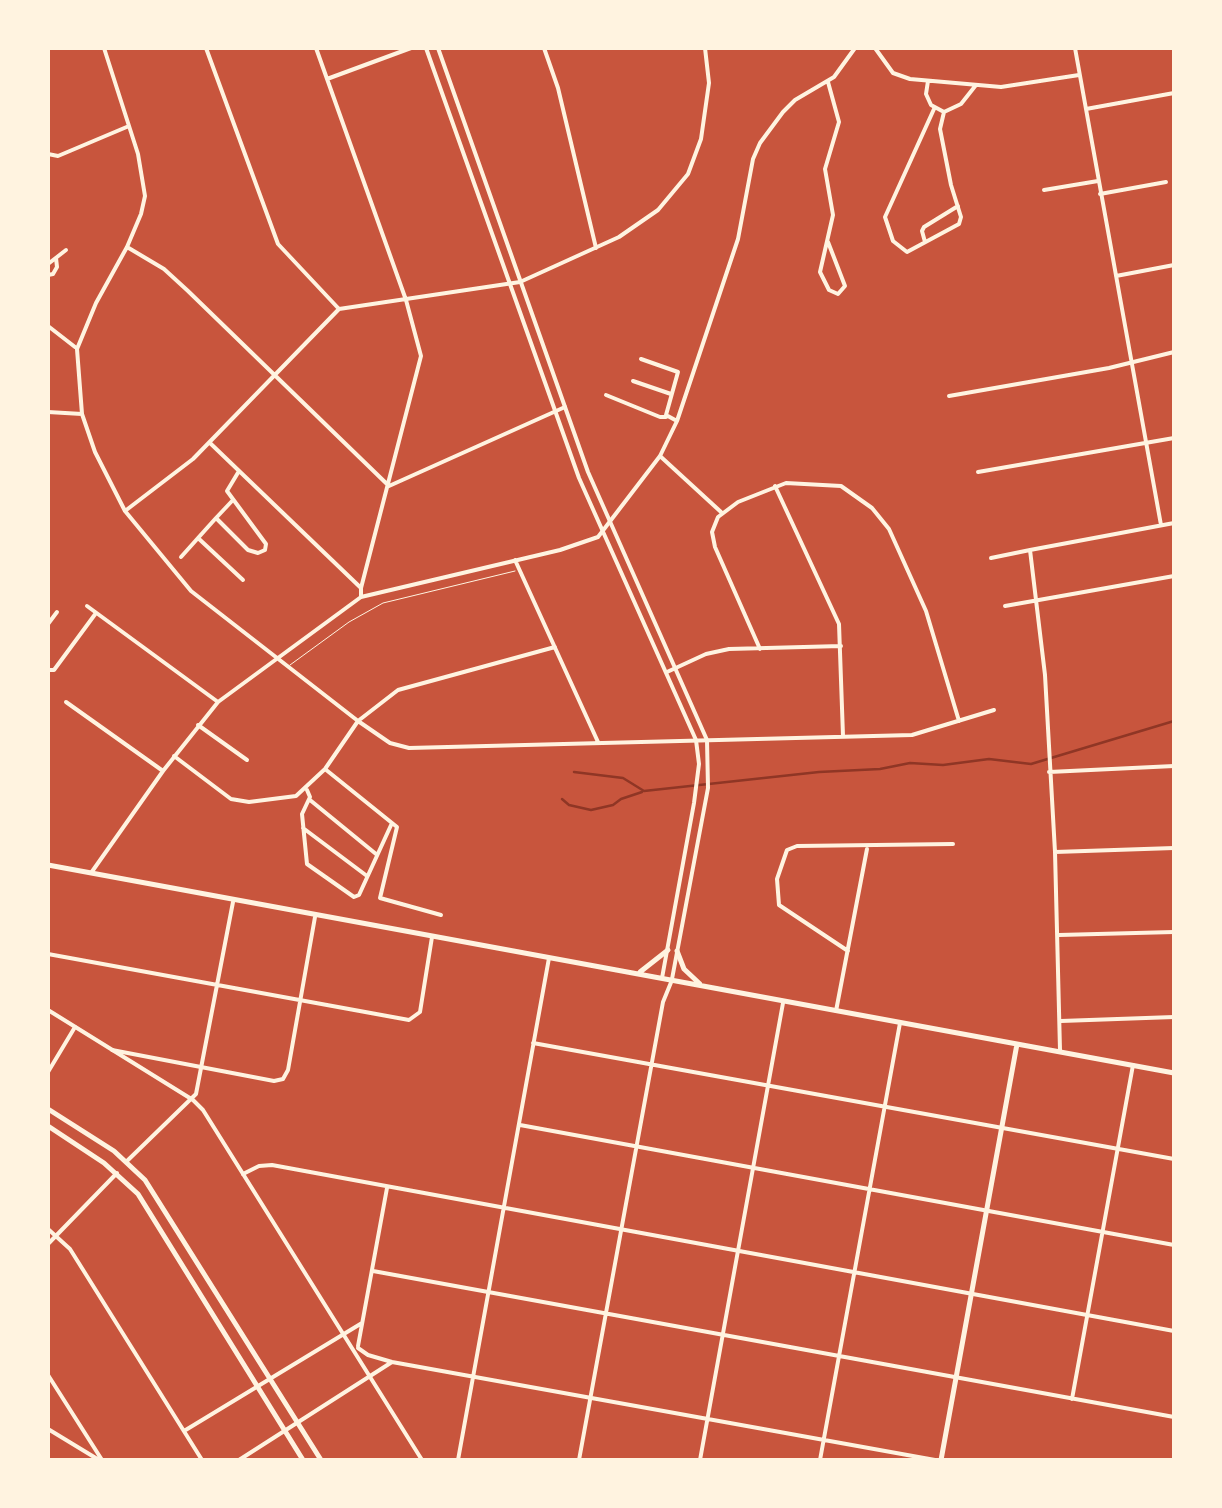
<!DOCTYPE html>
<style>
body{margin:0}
#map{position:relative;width:1222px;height:1508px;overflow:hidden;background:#c8553d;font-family:Quicksand,sans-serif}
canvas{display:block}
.frame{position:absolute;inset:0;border:50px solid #fff3e0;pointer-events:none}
</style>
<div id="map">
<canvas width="1222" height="1508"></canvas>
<div class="frame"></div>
</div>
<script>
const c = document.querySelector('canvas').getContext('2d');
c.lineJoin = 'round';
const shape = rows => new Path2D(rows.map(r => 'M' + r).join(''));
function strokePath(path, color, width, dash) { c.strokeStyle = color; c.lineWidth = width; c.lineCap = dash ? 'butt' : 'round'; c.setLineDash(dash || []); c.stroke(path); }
strokePath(shape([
 [574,772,623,778,644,791,819,772,880,769,910,763,943,765,989,759,1031,764,1174,721],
 [562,799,569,805,591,810,613,805,621,799,642,792]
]), '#8f3625', 2.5);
strokePath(shape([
 [290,665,349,622,383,603,515,571]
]), '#fff3e0', 1);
strokePath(shape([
 [104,48,138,154,145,196,141,214,127,247,96,303,77,349,82,414,95,452,125,511,191,591,358,721,390,743,409,748,912,735,994,710],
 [206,48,278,244,339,309],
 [316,48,406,300,421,356,361,588],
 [544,48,558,88,596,248],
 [875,48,893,73,910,79,1001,87,1079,75],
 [1075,48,1161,525],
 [327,79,411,48],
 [928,81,926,94,931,105,944,112,961,104,976,85],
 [828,82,839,122,825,169,833,215,820,272,829,290,838,294,845,286,828,242],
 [934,109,885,217,893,241,907,252,959,224,961,217,951,185,940,129,944,112],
 [1086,109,1174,93],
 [48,154,58,156,129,126],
 [1044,190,1098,181],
 [1100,194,1166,182],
 [925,242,922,231,924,227,958,206],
 [127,247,164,269,188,291,389,486,565,407],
 [48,264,66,250],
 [48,275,53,274,57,267,56,258],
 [1116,276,1174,265],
 [48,326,75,347],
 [641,359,678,372,666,415,677,421],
 [633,381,671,394],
 [606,395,660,417,666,417],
 [949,396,1109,368,1174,352],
 [48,412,82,414],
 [210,443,361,588,361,597],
 [660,456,721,512],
 [978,472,1174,438],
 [775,486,839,624,843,736],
 [232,501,216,518,181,557,198,538,216,518,248,550,258,553,265,550,266,544,227,491,239,471],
 [125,511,193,459,339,309,520,282,619,237,658,210,688,174,701,139,709,83,705,48],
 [198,538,243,580],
 [991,558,1030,550],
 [515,560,598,742],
 [87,606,218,702],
 [1005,606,1174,576],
 [48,624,57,612],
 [760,649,715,547,712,532,718,517,738,502,786,483,841,486,872,508,889,529,926,611,959,721],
 [48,670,54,670,96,613],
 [667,672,706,654,729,649,841,646],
 [66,702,163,771],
 [198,725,247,760],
 [174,756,231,799,249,802,296,796,325,769,358,721,398,690,555,647],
 [325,769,397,827,380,898,441,915],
 [1049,772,1174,766],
 [307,790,310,797,302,814,307,864,354,897,359,895,392,823],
 [310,800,376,854],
 [303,828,367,876],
 [1055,852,1174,848],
 [91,873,163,771,218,702,361,597,560,550,598,537,660,456,677,421,738,239,753,159,760,143,783,112,795,100,834,77,855,48],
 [1059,935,1174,932],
 [848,951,779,905,777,879,787,850,797,846,953,844],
 [48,954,409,1020,420,1012,432,937],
 [836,1011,867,849],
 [1061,1021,1174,1017],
 [533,1043,1174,1159],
 [112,1050,274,1081,283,1079,288,1070,315,917],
 [1060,1050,1055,852,1045,675,1030,550,1174,523],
 [48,1072,75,1027],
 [520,1125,1174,1245],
 [127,1161,196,1094,233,902],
 [243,1174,259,1166,272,1165,1174,1331],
 [48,1229,70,1249,202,1460],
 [48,1244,117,1173],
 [373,1271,1174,1417],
 [358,1346,387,1188],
 [358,1348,368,1355,392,1362,935,1460],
 [48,1375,102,1460],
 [1072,1399,1133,1065],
 [48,1429,99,1460],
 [184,1431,362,1323],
 [239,1460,392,1362],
 [445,1460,463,1460],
 [458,1460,549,958],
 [579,1460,663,1002,672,980],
 [700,1460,783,1003],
 [820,1460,900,1023]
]), '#fff3e0', 4);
strokePath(shape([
 [426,48,579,478,696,740,699,764,694,803,662,978],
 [438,48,588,472,707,740,708,788,672,979],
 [48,1010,193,1100,203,1110,422,1460]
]), '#fff3e0', 4);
strokePath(shape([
 [48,865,1174,1073],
 [677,951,684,969,700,984],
 [640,972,668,950],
 [941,1460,1017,1044]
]), '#fff3e0', 5);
strokePath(shape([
 [48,1109,114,1151,145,1180,321,1460],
 [48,1126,104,1163,138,1194,303,1460]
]), '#fff3e0', 5);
</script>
